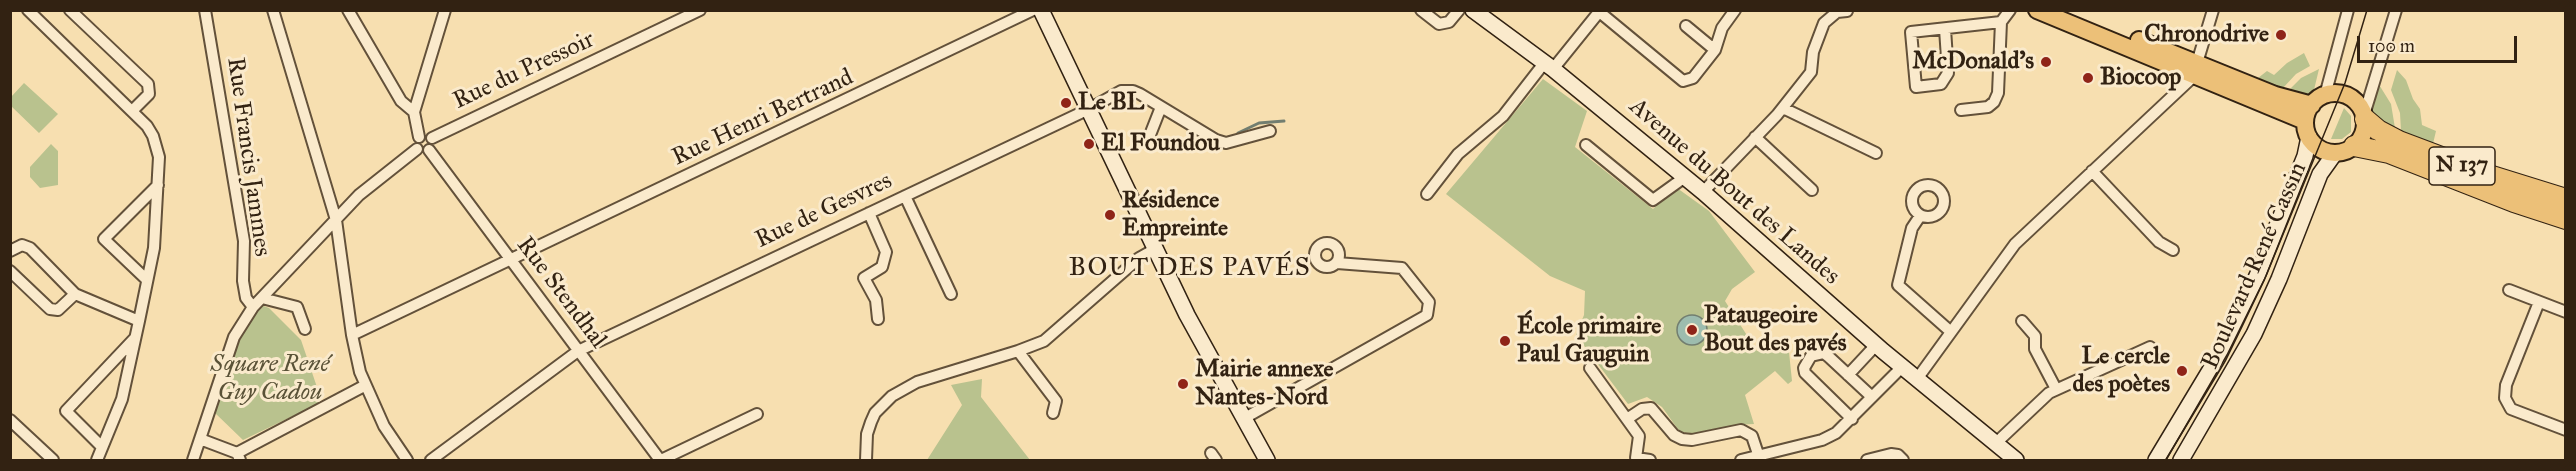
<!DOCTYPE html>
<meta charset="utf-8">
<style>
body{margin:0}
#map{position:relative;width:2576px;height:471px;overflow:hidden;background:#f7dfb0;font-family:"IM FELL Great Primer",serif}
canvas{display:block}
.frame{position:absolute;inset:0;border:12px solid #322212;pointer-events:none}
.scale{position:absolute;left:2357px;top:36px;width:160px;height:27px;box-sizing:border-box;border:3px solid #322212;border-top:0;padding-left:8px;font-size:18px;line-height:21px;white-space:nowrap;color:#322212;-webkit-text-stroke:4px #faeacc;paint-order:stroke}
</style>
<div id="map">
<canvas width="2576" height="471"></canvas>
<div class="frame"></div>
<div class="scale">100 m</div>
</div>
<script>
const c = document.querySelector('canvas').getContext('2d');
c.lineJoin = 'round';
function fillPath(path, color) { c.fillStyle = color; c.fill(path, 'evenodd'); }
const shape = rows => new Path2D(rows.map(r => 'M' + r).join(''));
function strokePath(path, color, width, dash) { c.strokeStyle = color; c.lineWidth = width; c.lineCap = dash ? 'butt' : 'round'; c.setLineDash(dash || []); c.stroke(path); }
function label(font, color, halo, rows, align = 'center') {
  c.font = font + ' "IM FELL Great Primer",serif'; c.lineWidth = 6; c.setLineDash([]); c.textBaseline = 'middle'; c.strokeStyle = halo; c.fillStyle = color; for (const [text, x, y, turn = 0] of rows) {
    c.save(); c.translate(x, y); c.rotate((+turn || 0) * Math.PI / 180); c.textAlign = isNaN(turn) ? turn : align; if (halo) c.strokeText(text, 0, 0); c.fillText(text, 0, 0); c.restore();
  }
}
fillPath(shape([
 [2304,53,2310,66,2296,74,2283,88,2258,78,2267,71,2274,75,2287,63],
 [2319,69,2313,94,2306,96,2289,90,2301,78],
 [2397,70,2406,80,2413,99,2420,109,2422,125,2436,131,2432,148,2374,118,2372,108,2378,83,2391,104,2395,128,2401,131,2400,113,2391,90],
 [1543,79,1587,111,1575,147,1653,209,1677,188,1709,211,1755,272,1732,289,1725,301,1757,351,1789,352,1792,381,1788,384,1775,371,1745,395,1754,424,1733,425,1700,434,1680,432,1662,407,1647,397,1628,404,1576,335,1584,315,1585,291,1550,276,1446,194],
 [24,83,58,114,39,133,11,106,11,97],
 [2344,108,2351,116,2351,132,2342,139,2331,139],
 [51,144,58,151,58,185,40,188,30,177,30,167],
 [261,305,269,308,301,340,320,396,318,404,243,440,215,413,240,327],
 [982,379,981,397,1030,460,927,460,962,405,951,385]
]), '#b9c28e');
const water = shape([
 '1677 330a15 15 0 1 1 30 0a15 15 0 1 1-30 0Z'
]);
fillPath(water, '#9dbcae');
strokePath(water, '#727e70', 1.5);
strokePath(shape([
 [1238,133,1259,123,1284,121]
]), '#727e70', 3);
const street = shape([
 [28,10,147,126,153,136,159,157,154,248,139,321,122,399,97,460],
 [70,10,148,84,149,94,132,111],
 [205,10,244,241,243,281,246,298,253,307],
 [273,10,336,220,352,335,360,372,384,426,407,460],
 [348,10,401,101,414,112],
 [1421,10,1439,24,1449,22,1459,10],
 [1597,10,1683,81,1693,78,1715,50,1722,28,1735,10],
 [1686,26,1715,50],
 [1945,29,1948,73,1941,84,1916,87,1911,32,2001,22,2010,10],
 [2197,63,2213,10],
 [1553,69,1599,12],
 [2327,94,2327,88,2348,10],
 [1783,108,1876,153],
 [1961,110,1988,107,1994,102,1998,93,2001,22],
 [2364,115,2396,10],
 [1150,135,1161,107],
 [419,137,414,112,445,10],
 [1755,137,1812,190],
 [432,138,700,10],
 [1586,145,1653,200,1685,177],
 [429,150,660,460],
 [2092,171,2159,242,2173,250],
 '1912 201a16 16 0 1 1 32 0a16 16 0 1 1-32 0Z',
 [1703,192,1777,115,1811,72,1813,52,1824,23,1837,12,1847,11],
 [1427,194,1458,154,1503,116,1545,62],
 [905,196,951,294],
 [869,213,886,252,882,267,864,278,876,300,878,319],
 [1920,216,1912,228,1898,285,1951,332],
 '1315 255a12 12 0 1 1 24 0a12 12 0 1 1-24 0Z',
 [10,251,22,245,30,248,75,294,139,321],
 [10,271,50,309,58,310,75,294],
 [147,280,104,239,158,185],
 [2509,290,2566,312],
 [262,298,297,307,305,329],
 [2539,302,2506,385,2505,398,2511,409,2566,430],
 [2022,321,2035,336,2035,349,2056,389],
 [352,335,1033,10],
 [1018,351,1056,401,1053,413],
 [1590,368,1639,436,1636,458,1650,460],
 [1848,375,1876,345],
 [1917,379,2015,244,2194,76],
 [1243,419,1427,315,1429,302,1402,268,1337,263],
 [1627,419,1642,409,1651,408,1674,435,1682,439,1692,440,1741,430,1752,436,1759,457],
 [1852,419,1805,373,1804,368,1811,356,1824,353,1829,357,1872,397],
 [10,420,53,460],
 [200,439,237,453,240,460],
 [1996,443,2049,393,2150,347],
 [102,447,66,411,135,338],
 [237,453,364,386],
 [1211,453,1216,460],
 [193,460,234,337,253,307,359,195,417,149],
 [431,460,578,351,1089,109,1121,91,1133,91,1140,94,1216,140,1226,143,1270,131],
 [661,460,757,414],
 [866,460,867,434,871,422,875,413,892,396,917,382,1018,351,1044,341,1139,258,1155,249],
 [1741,460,1822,440,1836,433,1902,367],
 [1867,460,1891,454,1898,455,1903,460]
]);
const secondary = shape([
 [1041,10,1187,315,1267,460],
 [1473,10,1553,69,1703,192,1883,351,2016,460],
 [2156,460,2218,357,2235,322,2257,276,2305,156,2309,137],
 [2181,460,2254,334,2279,279,2320,174,2335,153]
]);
const primary = shape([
 [2037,10,2305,121],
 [2139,40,2275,95,2312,105],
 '2305 123a30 30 0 1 1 60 0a30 30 0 1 1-60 0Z'
]);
const highway = shape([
 [2365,119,2378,130,2399,141,2492,176,2566,199],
 [2354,146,2389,153,2514,202,2566,219]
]);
strokePath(street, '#63513a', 14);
strokePath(secondary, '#322212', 18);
strokePath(primary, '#322212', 20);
strokePath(highway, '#322212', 22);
strokePath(street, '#faeacc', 10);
strokePath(secondary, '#faeacc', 15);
strokePath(primary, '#ecc078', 16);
strokePath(highway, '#ecc078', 20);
strokePath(shape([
 [2166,460,2227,355,2266,276,2345,83,2367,10]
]), '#322212', 1.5);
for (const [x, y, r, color] of [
 [2281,35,6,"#8f2418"],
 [2046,62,6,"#8f2418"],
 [2088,78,6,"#8f2418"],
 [1066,103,6,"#8f2418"],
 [1089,144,6,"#8f2418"],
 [1110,215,6,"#8f2418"],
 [1692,330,6,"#8f2418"],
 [1505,341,6,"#8f2418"],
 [2182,371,6,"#8f2418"],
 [1183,384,6,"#8f2418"]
]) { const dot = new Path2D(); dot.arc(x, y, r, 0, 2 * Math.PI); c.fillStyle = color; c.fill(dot); strokePath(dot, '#faeacc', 2); }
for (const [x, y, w] of [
 [2462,166,66]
]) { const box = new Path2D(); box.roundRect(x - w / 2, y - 19, w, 38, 4.5); c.fillStyle = '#faeacc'; c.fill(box); strokePath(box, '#322212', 1.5); }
label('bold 22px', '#322212', null, [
 ["N 137",2462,166]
]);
label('bold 24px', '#322212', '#faeacc', [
 ["Chronodrive",2269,35,"right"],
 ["McDonald's",2034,62,"right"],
 ["Biocoop",2100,78],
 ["Le BL",1078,103],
 ["El Foundou",1101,144],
 ["Résidence",1122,201],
 ["Empreinte",1122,229],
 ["Pataugeoire",1704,316],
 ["Bout des pavés",1704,344],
 ["École primaire",1517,327],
 ["Paul Gauguin",1517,355],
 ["Le cercle",2170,357,"right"],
 ["des poètes",2170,385,"right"],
 ["Mairie annexe",1195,370],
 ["Nantes-Nord",1195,398]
], 'left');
label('24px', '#322212', '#faeacc', [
 ["Rue du Pressoir",524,71,-25],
 ["Rue Henri Bertrand",763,118,-25],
 ["Rue Francis Jammes",248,157,82],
 ["Avenue du Bout des Landes",1734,192,41],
 ["Rue de Gesvres",824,211,-25],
 ["Boulevard René Cassin",2255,266,-66],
 ["Rue Stendhal",561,293,53]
]);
label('italic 24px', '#5a5237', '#faeacc', [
 ["Square René",270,365],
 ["Guy Cadou",270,393]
]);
c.letterSpacing = '1.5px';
label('26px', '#322212', '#faeacc', [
 ["BOUT DES PAVÉS",1190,269]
]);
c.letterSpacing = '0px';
</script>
